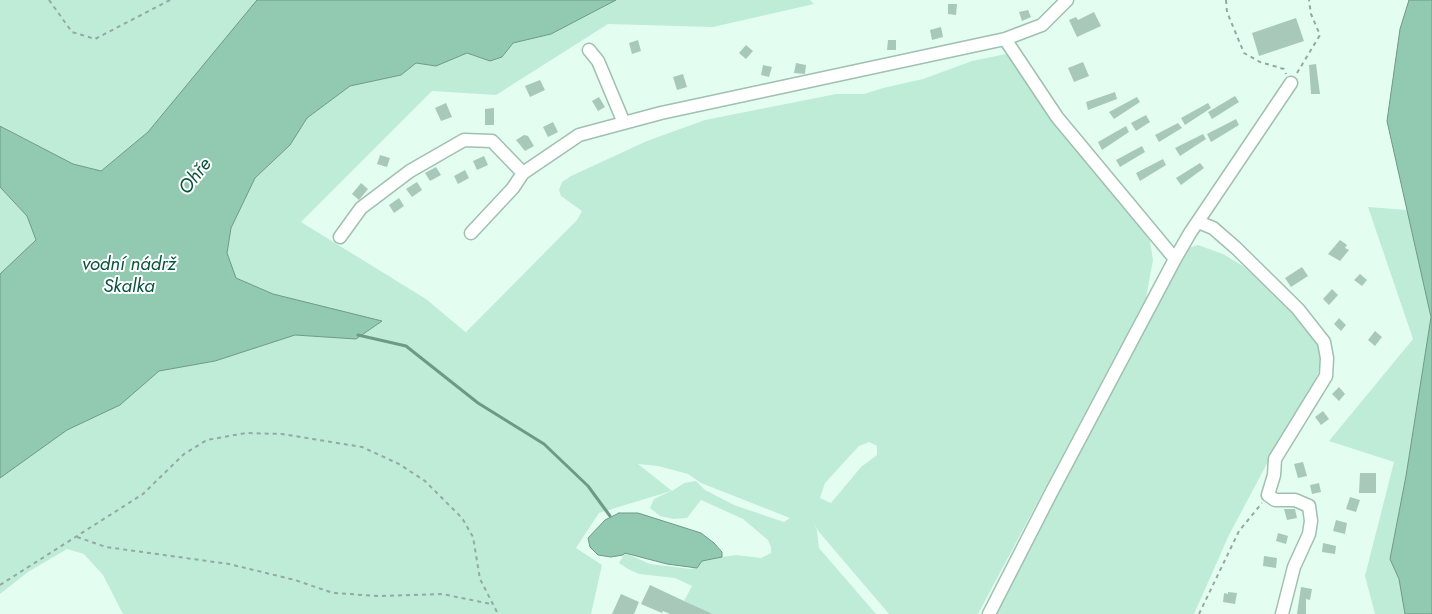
<!DOCTYPE html>
<meta charset="utf-8">
<style>
body{margin:0}
canvas{display:block;background:#e3fef1}
</style>
<canvas width="1432" height="614"></canvas>
<script>
const c = document.querySelector('canvas').getContext('2d');
c.lineJoin = 'round';
function fillPath(path, color) { c.fillStyle = color; c.fill(path, 'evenodd'); }
const shape = rows => new Path2D(rows.map(r => 'M' + r).join(''));
function strokePath(path, color, width, dash) { c.strokeStyle = color; c.lineWidth = width; c.lineCap = dash ? 'butt' : 'round'; c.setLineDash(dash || []); c.stroke(path); }
function label(font, color, halo, rows, align = 'center') {
  c.font = font + ' Jost,sans-serif'; c.lineWidth = 4; c.setLineDash([]); c.textBaseline = 'middle'; c.strokeStyle = halo; c.fillStyle = color; for (const [text, x, y, turn = 0] of rows) {
    c.save(); c.translate(x, y); c.rotate((+turn || 0) * Math.PI / 180); c.textAlign = isNaN(turn) ? turn : align; if (halo) c.strokeText(text, 0, 0); c.fillText(text, 0, 0); c.restore();
  }
}
fillPath(shape([
 [0,0,257,0,148,132,100,171,73,164,0,125],
 [616,0,810,0,814,4,713,27,608,24,496,95,432,91,301,222,426,299,469,335,466,332,478,320,577,220,582,211,561,196,559,190,562,182,571,176,647,141,705,120,836,94,864,94,883,88,923,79,972,61,1006,54,1021,68,1150,241,1153,260,1146,298,978,614,889,614,819,532,813,522,817,530,819,548,876,614,713,614,684,601,692,586,675,578,639,574,628,569,619,563,625,553,650,564,691,569,698,567,702,561,722,557,736,555,761,558,771,553,771,547,768,540,743,519,701,500,687,518,673,519,660,516,650,508,654,499,671,491,599,513,576,548,602,565,591,614,123,614,103,575,84,554,67,549,28,572,0,594,0,478,67,430,120,405,159,371,215,361,295,335,356,339,382,321,273,294,236,278,227,253,231,228,255,178,290,145,307,118,350,86,401,75,416,63,436,66,467,53,490,61,502,57,513,43,551,34],
 [869,442,877,446,877,455,861,467,831,503,820,498,825,483,859,446],
 [638,464,658,466,688,474,701,483,790,518,784,522,734,505,705,490,696,481,684,483,672,491],
 [0,187,27,216,36,241,0,274],
 [1368,207,1407,210,1431,317,1406,476,1390,559,1399,579,1405,614,1375,614,1365,576,1394,462,1329,441,1413,339],
 [1198,245,1223,254,1243,266,1269,289,1318,340,1323,360,1313,387,1287,426,1229,535,1194,614,995,614,1159,299,1188,248]
]), '#bfecd7');
const water = shape([
 [257,0,616,0,551,34,513,43,502,57,490,61,467,53,436,66,416,63,401,75,350,86,307,118,290,145,255,178,231,228,227,253,236,278,273,294,382,321,356,339,295,335,215,361,159,371,120,405,67,430,0,478,0,274,36,240,27,216,0,187,0,126,73,164,101,171,148,132,257,0],
 [1409,0,1432,0,1432,614,1405,614,1399,579,1390,559,1406,476,1431,317,1387,121,1400,29,1409,0],
 [619,513,638,513,701,533,714,543,722,552,722,557,702,561,697,568,667,564,625,553,623,555,611,557,598,555,590,547,588,538,605,520,619,513]
]);
fillPath(water, '#91cab0');
strokePath(water, '#6e9985', 1);
strokePath(shape([
 [358,335,406,346,478,403,544,444,588,486,610,516]
]), '#6e9985', 3);
fillPath(shape([
 [948,4,957,4,956,15,948,14],
 [1028,10,1031,17,1022,21,1019,12],
 [1094,12,1101,26,1077,37,1069,20,1076,17,1078,20],
 [1296,18,1304,41,1259,56,1252,33],
 [941,27,943,37,932,40,930,30],
 [638,40,641,51,632,54,629,43],
 [888,40,896,40,896,50,887,50],
 [746,45,753,51,746,59,739,53],
 [1083,62,1089,76,1074,82,1068,68],
 [796,63,806,65,805,74,794,73],
 [1316,64,1320,94,1311,94,1309,65],
 [763,65,772,67,769,77,761,75],
 [683,74,687,87,677,90,673,77],
 [540,80,545,90,530,97,525,86],
 [1115,92,1117,99,1088,110,1086,102],
 [1235,96,1239,102,1212,119,1208,112],
 [599,97,605,107,598,111,592,101],
 [1137,97,1140,102,1114,119,1109,112],
 [446,103,452,117,441,121,435,108],
 [1208,103,1211,108,1185,125,1181,118],
 [494,108,494,125,485,125,485,109],
 [1146,115,1150,122,1136,131,1131,123],
 [1236,119,1239,125,1211,142,1207,134],
 [553,122,558,132,548,137,543,127],
 [1178,123,1182,128,1159,142,1155,135],
 [1126,126,1129,132,1102,150,1098,142],
 [1203,134,1206,139,1180,156,1175,148],
 [524,135,528,136,534,146,525,151,516,140],
 [1142,146,1145,152,1120,167,1116,160],
 [380,155,390,158,387,167,377,164],
 [484,156,488,165,477,170,473,161],
 [1163,159,1166,165,1140,181,1136,173],
 [1200,163,1204,168,1181,185,1176,178],
 [436,167,441,175,430,181,425,173],
 [465,170,469,178,458,184,454,176],
 [417,182,422,190,412,197,406,189],
 [361,183,368,189,359,200,352,194],
 [399,198,404,206,394,213,389,205],
 [1340,240,1347,245,1345,248,1349,250,1340,261,1328,254],
 [1302,267,1308,276,1291,287,1285,278],
 [1360,274,1367,280,1362,286,1354,280],
 [1332,289,1338,295,1329,305,1323,299],
 [1339,318,1346,325,1341,331,1334,324],
 [1375,331,1382,337,1375,346,1368,340],
 [1339,387,1345,394,1339,401,1332,394],
 [1323,411,1329,419,1321,425,1315,417],
 [1303,462,1307,476,1298,478,1294,464],
 [1360,473,1376,473,1376,493,1359,493],
 [1319,483,1321,492,1312,494,1310,485],
 [1350,497,1360,500,1356,512,1346,509],
 [1284,509,1295,509,1297,518,1287,520],
 [1336,520,1347,523,1345,534,1333,531],
 [1278,533,1288,536,1286,544,1276,541],
 [1323,543,1336,546,1335,554,1322,552],
 [1264,556,1277,558,1276,568,1263,566],
 [650,585,684,601,713,614,670,614,663,611,662,613,641,604],
 [1301,587,1312,589,1310,600,1306,599,1306,614,1297,614],
 [1228,592,1237,593,1235,604,1223,602,1224,593,1228,594],
 [621,594,639,602,634,614,612,614]
]), '#a8c8b9');
const minor = shape([
 [1005,39,1042,25,1067,0],
 [589,50,598,61,624,123],
 [1198,222,1213,228,1236,248,1298,309,1324,342,1327,358,1326,376,1275,459,1274,475,1268,495,1275,500,1295,500,1309,506,1311,521,1309,534,1294,567,1282,614],
 [471,233,513,188,523,173],
 [340,237,361,208,410,171,464,140,492,141,523,173,579,135,661,113,1005,39,1057,117,1175,259,1051,493,989,614],
 [1175,259,1190,233,1291,83]
]);
strokePath(minor, '#a0c0b1', 15);
strokePath(shape([
 [49,0,72,32,95,39,170,0],
 [1226,0,1227,12,1244,53,1260,62,1284,69,1286,74],
 [1297,73,1320,35,1311,14,1309,0],
 [77,537,106,547,229,564,295,580,333,593,379,596,442,594,491,604],
 [0,585,143,494,184,454,207,440,246,433,282,434,362,447,399,464,425,481,462,518,473,537,480,579,498,614],
 [1199,614,1239,531,1262,503]
]), '#94a99f', 2, [4, 4]);
strokePath(minor, '#fff', 12);
label('italic 19px', '#08533b', '#fff', [
 ["Ohře",196,177,-52],
 ["vodní nádrž",129,265],
 ["Skalka",129,287]
]);
</script>
